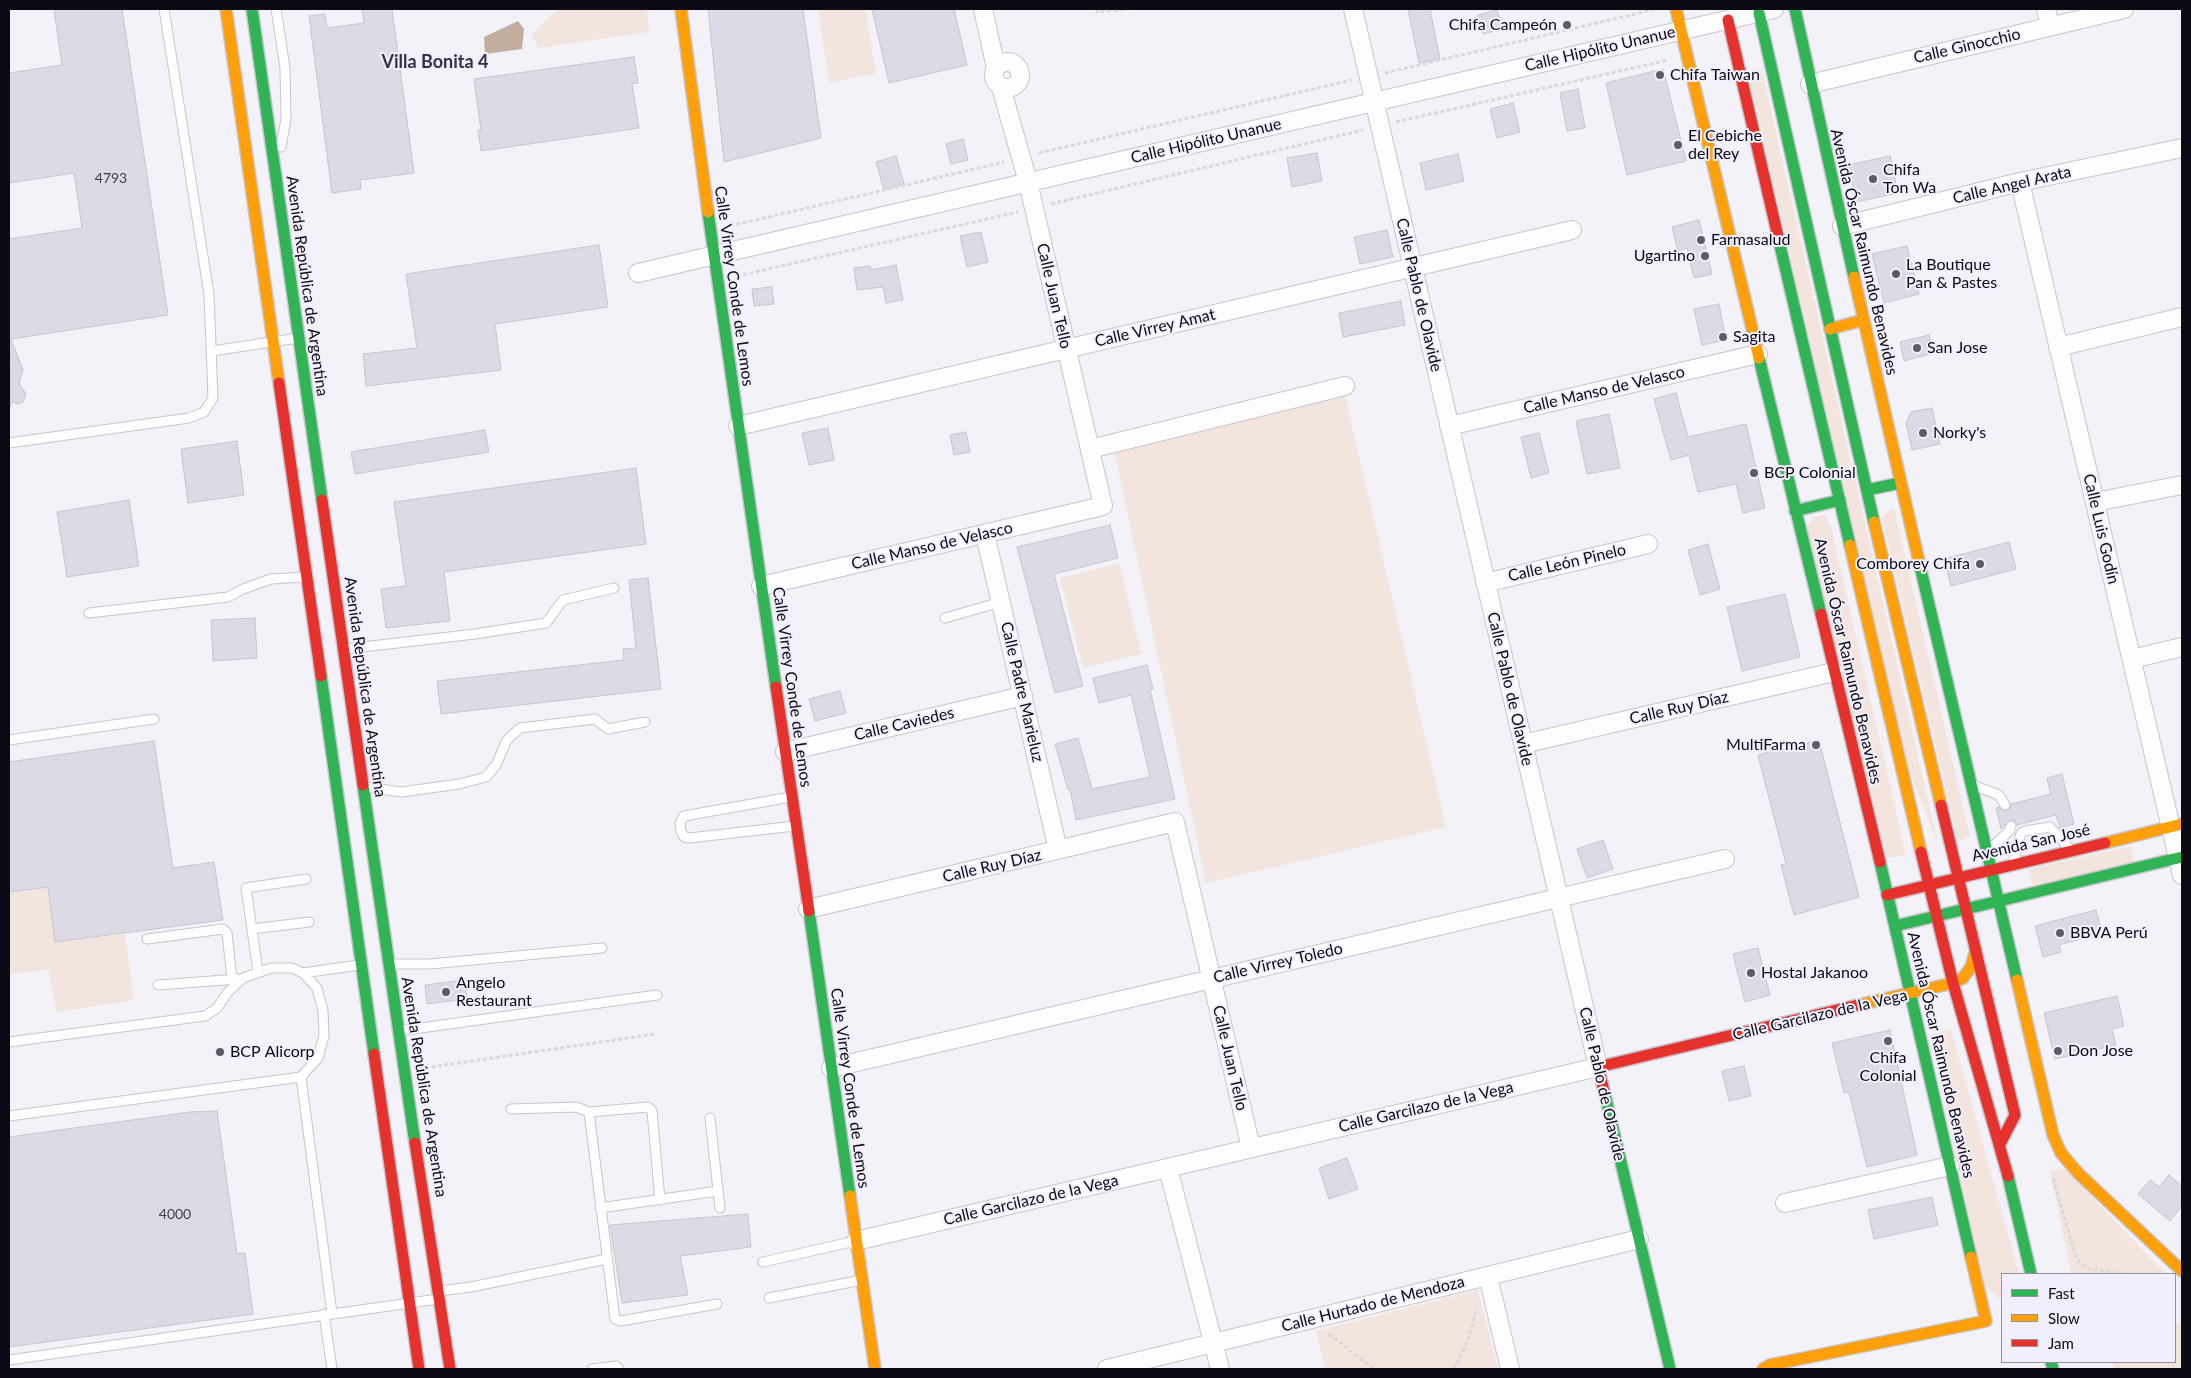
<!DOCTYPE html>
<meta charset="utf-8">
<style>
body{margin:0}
#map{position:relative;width:2191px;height:1378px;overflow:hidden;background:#f3f2f8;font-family:Lato,sans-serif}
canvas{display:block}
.frame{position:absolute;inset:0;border:10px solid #0c0a14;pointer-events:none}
.legend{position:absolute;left:2001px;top:1273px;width:175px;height:90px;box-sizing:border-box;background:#f1effb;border:1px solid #95939f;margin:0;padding:6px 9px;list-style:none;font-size:15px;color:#0c0a14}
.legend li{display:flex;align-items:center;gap:10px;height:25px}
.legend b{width:25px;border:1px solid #95939f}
</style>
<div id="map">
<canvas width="2191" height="1378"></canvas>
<div class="frame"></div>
<ul class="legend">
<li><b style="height:6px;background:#30b455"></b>Fast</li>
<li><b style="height:6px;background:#ff9f0a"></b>Slow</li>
<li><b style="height:6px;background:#e5322d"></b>Jam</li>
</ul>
</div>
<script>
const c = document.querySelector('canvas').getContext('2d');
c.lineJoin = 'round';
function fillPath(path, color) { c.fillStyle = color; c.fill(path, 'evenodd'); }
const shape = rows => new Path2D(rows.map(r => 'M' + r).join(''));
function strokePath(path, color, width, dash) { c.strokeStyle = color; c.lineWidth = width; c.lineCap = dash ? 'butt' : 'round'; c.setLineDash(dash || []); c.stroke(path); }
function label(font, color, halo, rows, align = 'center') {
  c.font = font + ' Lato,sans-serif'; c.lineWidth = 4; c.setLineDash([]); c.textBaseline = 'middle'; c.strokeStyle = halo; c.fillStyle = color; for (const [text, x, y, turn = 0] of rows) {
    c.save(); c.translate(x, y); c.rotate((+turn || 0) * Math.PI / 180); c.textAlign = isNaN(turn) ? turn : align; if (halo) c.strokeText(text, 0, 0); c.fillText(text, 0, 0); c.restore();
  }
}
fillPath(shape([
 [558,9,647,9,649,32,538,48,532,33],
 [818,9,865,9,876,73,829,83],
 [1762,71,1938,844,1907,765,1749,76],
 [1344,392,1446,827,1206,883,1114,450],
 [1894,508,1970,837,1958,842,1882,519,1887,511],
 [1825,515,1831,527,1906,855,1885,858,1806,529,1813,517],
 [1119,563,1141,654,1083,668,1060,578],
 [2131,846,2133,863,2033,885,2029,869],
 [48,887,55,942,125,934,134,1000,57,1012,48,969,9,975,9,892],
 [1951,1029,2019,1274,2002,1274,2002,1301,1984,1285,1930,1035],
 [2064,1168,2166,1274,2071,1274,2050,1171],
 [1478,1290,1498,1369,1325,1369,1316,1331],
 [2175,1321,2182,1324,2182,1369,2114,1369,2113,1362,2175,1362]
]), '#f3e5de');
fillPath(shape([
 [518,21,524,29,522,49,485,54,484,37]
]), '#c3ad9e');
const building = shape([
 [54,9,122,9,168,315,11,339,23,370,19,383,26,394,23,402,18,404,12,402,10,407,9,239,82,228,74,173,9,183,9,73,62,65,54,9],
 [362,9,392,9,414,173,360,180,361,189,332,193,309,16,325,14,327,28,364,23,362,9],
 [708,9,803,9,821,138,724,162,708,9],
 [872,9,954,9,967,65,889,83,872,9],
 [1408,9,1430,9,1440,59,1419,63,1408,9],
 [1497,10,1502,29,1483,34,1478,15,1497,10],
 [634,57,638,83,632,84,639,128,481,151,478,130,481,130,474,79,634,57],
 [1663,69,1686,161,1627,175,1606,83,1663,69],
 [1578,89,1585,128,1567,131,1560,93,1578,89],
 [1513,103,1520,132,1497,138,1490,109,1513,103],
 [963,139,968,160,951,164,946,144,963,139],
 [1317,153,1322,181,1292,187,1287,158,1317,153],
 [1458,154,1464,181,1426,190,1420,163,1458,154],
 [896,156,904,184,884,190,876,162,896,156],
 [1890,156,1898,193,1856,202,1848,165,1890,156],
 [1699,220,1712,274,1694,278,1687,248,1678,251,1672,227,1699,220],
 [1387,230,1393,257,1360,264,1354,237,1387,230],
 [981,232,988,262,967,267,960,236,981,232],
 [599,245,608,307,495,324,501,370,366,386,363,354,417,348,406,274,599,245],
 [1907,246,1919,294,1884,303,1872,254,1907,246],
 [896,265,903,300,886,303,883,287,857,290,854,268,870,266,871,270,896,265],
 [772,287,774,304,754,306,752,289,772,287],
 [1401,301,1405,325,1343,337,1339,313,1401,301],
 [1719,304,1726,340,1702,345,1694,309,1719,304],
 [1929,335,1934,353,1904,361,1900,342,1929,335],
 [1676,393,1688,437,1746,424,1765,508,1743,513,1736,484,1698,492,1689,455,1671,460,1654,399,1676,393],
 [1932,408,1940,444,1912,450,1906,423,1911,412,1932,408],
 [1609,414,1620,468,1587,474,1576,421,1609,414],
 [828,428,834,460,809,465,802,433,828,428],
 [485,430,489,452,355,474,351,452,485,430],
 [966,432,970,452,954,455,950,435,966,432],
 [1539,433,1549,473,1531,478,1521,437,1539,433],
 [237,441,244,495,188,503,181,449,237,441],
 [636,468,646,544,444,572,450,621,386,628,381,589,406,586,394,502,636,468],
 [129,500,139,566,67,577,57,512,129,500],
 [1110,525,1118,558,1054,574,1083,686,1055,693,1017,547,1110,525],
 [2009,542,2016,569,1951,586,1944,559,2009,542],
 [1708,544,1720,589,1700,595,1688,550,1708,544],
 [648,578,661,689,441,714,437,681,624,660,623,649,636,648,629,580,648,578],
 [1785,594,1800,657,1742,671,1727,607,1785,594],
 [255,618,257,658,213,661,211,620,255,618],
 [1147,665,1153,689,1150,690,1175,799,1076,820,1070,789,1068,790,1055,744,1078,738,1092,789,1150,777,1131,695,1099,703,1093,678,1147,665],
 [840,691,846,713,815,721,809,699,840,691],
 [1819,740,1859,897,1794,915,1781,865,1786,864,1758,755,1819,740],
 [154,741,173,868,214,862,223,920,55,942,48,887,9,892,9,762,154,741],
 [2062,774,2074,824,2060,828,2056,815,2017,825,2014,820,2010,820,2001,829,1996,808,1999,807,2006,811,2010,808,2011,804,2051,794,2047,778,2062,774],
 [1603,840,1613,869,1587,878,1577,849,1603,840],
 [2096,910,2102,933,2059,945,2061,952,2043,957,2035,926,2096,910],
 [1758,948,1770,995,1745,1002,1733,954,1758,948],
 [465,980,467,999,427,1004,425,985,465,980],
 [2117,996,2124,1026,2112,1029,2116,1045,2055,1059,2044,1013,2117,996],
 [1890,1030,1917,1155,1867,1167,1849,1092,1844,1093,1832,1043,1890,1030],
 [1744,1066,1751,1096,1729,1101,1722,1071,1744,1066],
 [217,1111,237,1254,245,1253,253,1314,9,1347,9,1137,190,1112,217,1111],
 [1347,1158,1358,1189,1329,1199,1319,1168,1347,1158],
 [2169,1175,2182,1186,2182,1206,2170,1221,2138,1194,2150,1180,2159,1187,2169,1175],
 [1932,1197,1938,1225,1874,1239,1868,1210,1932,1197],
 [748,1214,751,1247,680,1256,688,1295,622,1303,610,1225,748,1214]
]);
fillPath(building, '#dcdae4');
strokePath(building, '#c6c4cd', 1);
const lane = shape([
 [276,9,285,68,286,119,281,147],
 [212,351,298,338],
 [9,443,189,418,204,412,213,398,209,294,164,9],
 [89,613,228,597,243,589,271,579,304,577],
 [945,618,1001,602],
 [345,649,475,634,546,623,563,600,614,588],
 [9,740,154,719],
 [1975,786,1999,795,2005,805],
 [366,787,401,792,459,784,486,777,496,765,507,740,520,728,595,719,608,729,645,722],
 [791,797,684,816,680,823,681,831,684,837,689,838,795,826],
 [1989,850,2009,831,2011,826],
 [2014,861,2021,833,2025,831,2050,827,2069,848],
 [252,929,309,922],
 [147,939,223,929,227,933,232,979],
 [391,964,430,964,602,948],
 [258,972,246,888,306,879],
 [303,973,359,965],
 [158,985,238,979],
 [399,1031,657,995],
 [9,1042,205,1016,217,1008,228,992,243,978,271,968,292,968,303,973,317,988,323,1011,324,1036,318,1058,301,1077,332,1313],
 [511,1109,576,1107,589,1112,648,1107,652,1111,660,1200],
 [589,1112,615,1319,621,1321,717,1304],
 [9,1116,301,1077],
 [710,1118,720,1208],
 [600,1208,718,1191],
 [763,1262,855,1241],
 [440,1291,471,1287,607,1259],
 [769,1298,862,1280],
 [324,1314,332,1369],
 [9,1360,438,1299],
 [592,1369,616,1366,619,1369]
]);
const street = shape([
 [983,9,996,68],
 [2046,9,2050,26],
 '994 75a13 13 0 1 1 26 0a13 13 0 1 1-26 0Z',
 [1810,84,2124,9],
 [2020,182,2182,875],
 [1842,226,2020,182,2182,148],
 [638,273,1774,9],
 [2058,347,2182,317],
 [738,426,1572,230],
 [1449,426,1758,354],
 [1090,449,1345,386],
 [2095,502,2182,485],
 [985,534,1058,850],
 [1485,583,1648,544],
 [761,586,1103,506,1028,182,1001,87],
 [2132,659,2182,647],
 [1523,744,1834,672],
 [785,752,1023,696],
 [808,909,1175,822,1251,1148],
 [831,1068,1725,859],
 [1168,1168,1220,1369],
 [1785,1203,1950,1166],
 [856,1241,1598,1067,1353,9],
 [1488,1276,1510,1369],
 [1107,1369,1639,1239]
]);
const fast = shape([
 [252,9,322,500],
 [1795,9,1854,277],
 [1759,13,1874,522],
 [708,212,776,687],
 [1779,241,1850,545],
 [1759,358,1821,614],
 [1867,490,1900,483],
 [1795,511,1840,500],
 [1920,566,2017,980],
 [321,676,374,1054],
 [363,785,415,1143],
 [1880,862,1971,1257],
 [809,911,850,1196],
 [1895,926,2182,857],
 [1605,1095,1670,1369],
 [2008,1176,2031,1274],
 [2051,1362,2053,1369]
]);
const slow = shape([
 [226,9,279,383],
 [681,9,708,212],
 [1676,9,1759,358],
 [1854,277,1920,566],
 [1830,329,1863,320],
 [1874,522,1941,805],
 [1850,545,1921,852],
 [2105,843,2182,824],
 [2017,980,2053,1135,2061,1153,2078,1173,2182,1271],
 [1858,1005,1953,983,1963,978,1971,967,1976,949],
 [850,1196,875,1369],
 [1770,1365,1986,1321,1971,1257],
 [1763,1369,1770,1365]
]);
const jam = shape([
 [1728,20,1779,241],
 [279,383,321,676],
 [322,500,363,785],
 [1821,614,1880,862],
 [776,687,809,911],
 [1941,805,2015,1115,2000,1144],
 [1921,852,1953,983,2008,1176],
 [1887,895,2105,843],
 [374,1054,419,1369],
 [1605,1095,1598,1067,1858,1005],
 [415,1143,450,1369]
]);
strokePath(lane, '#c7c5ce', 11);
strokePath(street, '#c7c5ce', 20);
strokePath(fast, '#c7c5ce', 14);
strokePath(slow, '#c7c5ce', 14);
strokePath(jam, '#c7c5ce', 14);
strokePath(shape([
 [1097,9,1097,12,1129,9],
 [1385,73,1656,9],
 [1396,122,1668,60],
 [1039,153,1352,80],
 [1051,204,1363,130],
 [730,226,1004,162],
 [737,276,1018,212],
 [425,1068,655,1034],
 [2053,1179,2075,1254,2080,1263,2090,1269,2127,1274],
 [1329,1334,1374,1369],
 [1454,1369,1466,1345,1477,1309]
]), '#d9d8db', 3, [4, 2.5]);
strokePath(lane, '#fdfdfe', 9);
strokePath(street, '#fdfdfe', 18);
strokePath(fast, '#30b455', 11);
strokePath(slow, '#ff9f0a', 11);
strokePath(jam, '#e5322d', 11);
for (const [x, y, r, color] of [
 [1567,25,5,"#5d5b64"],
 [1660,75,5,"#5d5b64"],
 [1678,145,5,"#5d5b64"],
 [1873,179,5,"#5d5b64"],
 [1701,240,5,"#5d5b64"],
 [1705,256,5,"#5d5b64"],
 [1896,274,5,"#5d5b64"],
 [1723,337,5,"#5d5b64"],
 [1917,348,5,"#5d5b64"],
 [1923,433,5,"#5d5b64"],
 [1754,473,5,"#5d5b64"],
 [1980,564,5,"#5d5b64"],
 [1816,745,5,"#5d5b64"],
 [2060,933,5,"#5d5b64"],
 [1751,973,5,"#5d5b64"],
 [446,992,5,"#5d5b64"],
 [1888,1041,5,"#5d5b64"],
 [2058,1051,5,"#5d5b64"],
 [220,1052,5,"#5d5b64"]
]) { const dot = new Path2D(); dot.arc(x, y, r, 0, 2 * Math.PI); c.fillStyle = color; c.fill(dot); strokePath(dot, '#f1effb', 2); }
label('14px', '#413f49', null, [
 ["4793",111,178],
 ["4000",175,1214]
]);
label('16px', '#0c0a14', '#f1effb', [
 ["Chifa Campeón",1557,25,"right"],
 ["Chifa Taiwan",1670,75],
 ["El Cebiche",1688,136],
 ["del Rey",1688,154],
 ["Chifa",1883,170],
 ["Ton Wa",1883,188],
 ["Farmasalud",1711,240],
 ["Ugartino",1695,256,"right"],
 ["La Boutique",1906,265],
 ["Pan & Pastes",1906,283],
 ["Sagita",1733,337],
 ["San Jose",1927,348],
 ["Norky's",1933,433],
 ["BCP Colonial",1764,473],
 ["Comborey Chifa",1970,564,"right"],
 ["MultiFarma",1806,745,"right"],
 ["BBVA Perú",2070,933],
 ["Hostal Jakanoo",1761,973],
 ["Angelo",456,983],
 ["Restaurant",456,1001],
 ["Don Jose",2068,1051],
 ["BCP Alicorp",230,1052],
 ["Chifa",1888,1058,"center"],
 ["Colonial",1888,1076,"center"]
], 'left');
label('16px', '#0c0a14', '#f1effb', [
 ["Calle Ginocchio",1967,46,-13],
 ["Calle Hipólito Unanue",1600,49,-13],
 ["Calle Hipólito Unanue",1206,141,-13],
 ["Calle Angel Arata",2012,185,-13],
 ["Avenida Óscar Raimundo Benavides",1864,252,77],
 ["Avenida República de Argentina",307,286,82],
 ["Calle Virrey Conde de Lemos",734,286,82],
 ["Calle Pablo de Olavide",1419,295,77],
 ["Calle Juan Tello",1054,296,77],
 ["Calle Virrey Amat",1155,328,-13],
 ["Calle Manso de Velasco",1604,390,-13],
 ["Calle Luis Godín",2101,529,77],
 ["Calle Manso de Velasco",932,546,-13],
 ["Calle León Pinelo",1567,563,-13],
 ["Avenida Óscar Raimundo Benavides",1848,661,77],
 ["Avenida República de Argentina",365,687,82],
 ["Calle Virrey Conde de Lemos",792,687,82],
 ["Calle Pablo de Olavide",1510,689,77],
 ["Calle Padre Marieluz",1022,692,77],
 ["Calle Ruy Díaz",1679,708,-13],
 ["Calle Caviedes",904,724,-13],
 ["Avenida San José",2031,843,-13],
 ["Calle Ruy Díaz",992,866,-13],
 ["Calle Virrey Toledo",1278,963,-13],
 ["Calle Garcilazo de la Vega",1820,1015,-13],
 ["Avenida Óscar Raimundo Benavides",1941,1055,77],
 ["Calle Juan Tello",1230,1058,77],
 ["Calle Pablo de Olavide",1602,1084,77],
 ["Avenida República de Argentina",424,1087,81],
 ["Calle Virrey Conde de Lemos",850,1088,82],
 ["Calle Garcilazo de la Vega",1426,1107,-13],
 ["Calle Garcilazo de la Vega",1031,1200,-13],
 ["Calle Hurtado de Mendoza",1373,1304,-14]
]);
label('bold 18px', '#353048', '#f1effb', [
 ["Villa Bonita 4",435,62]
]);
</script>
